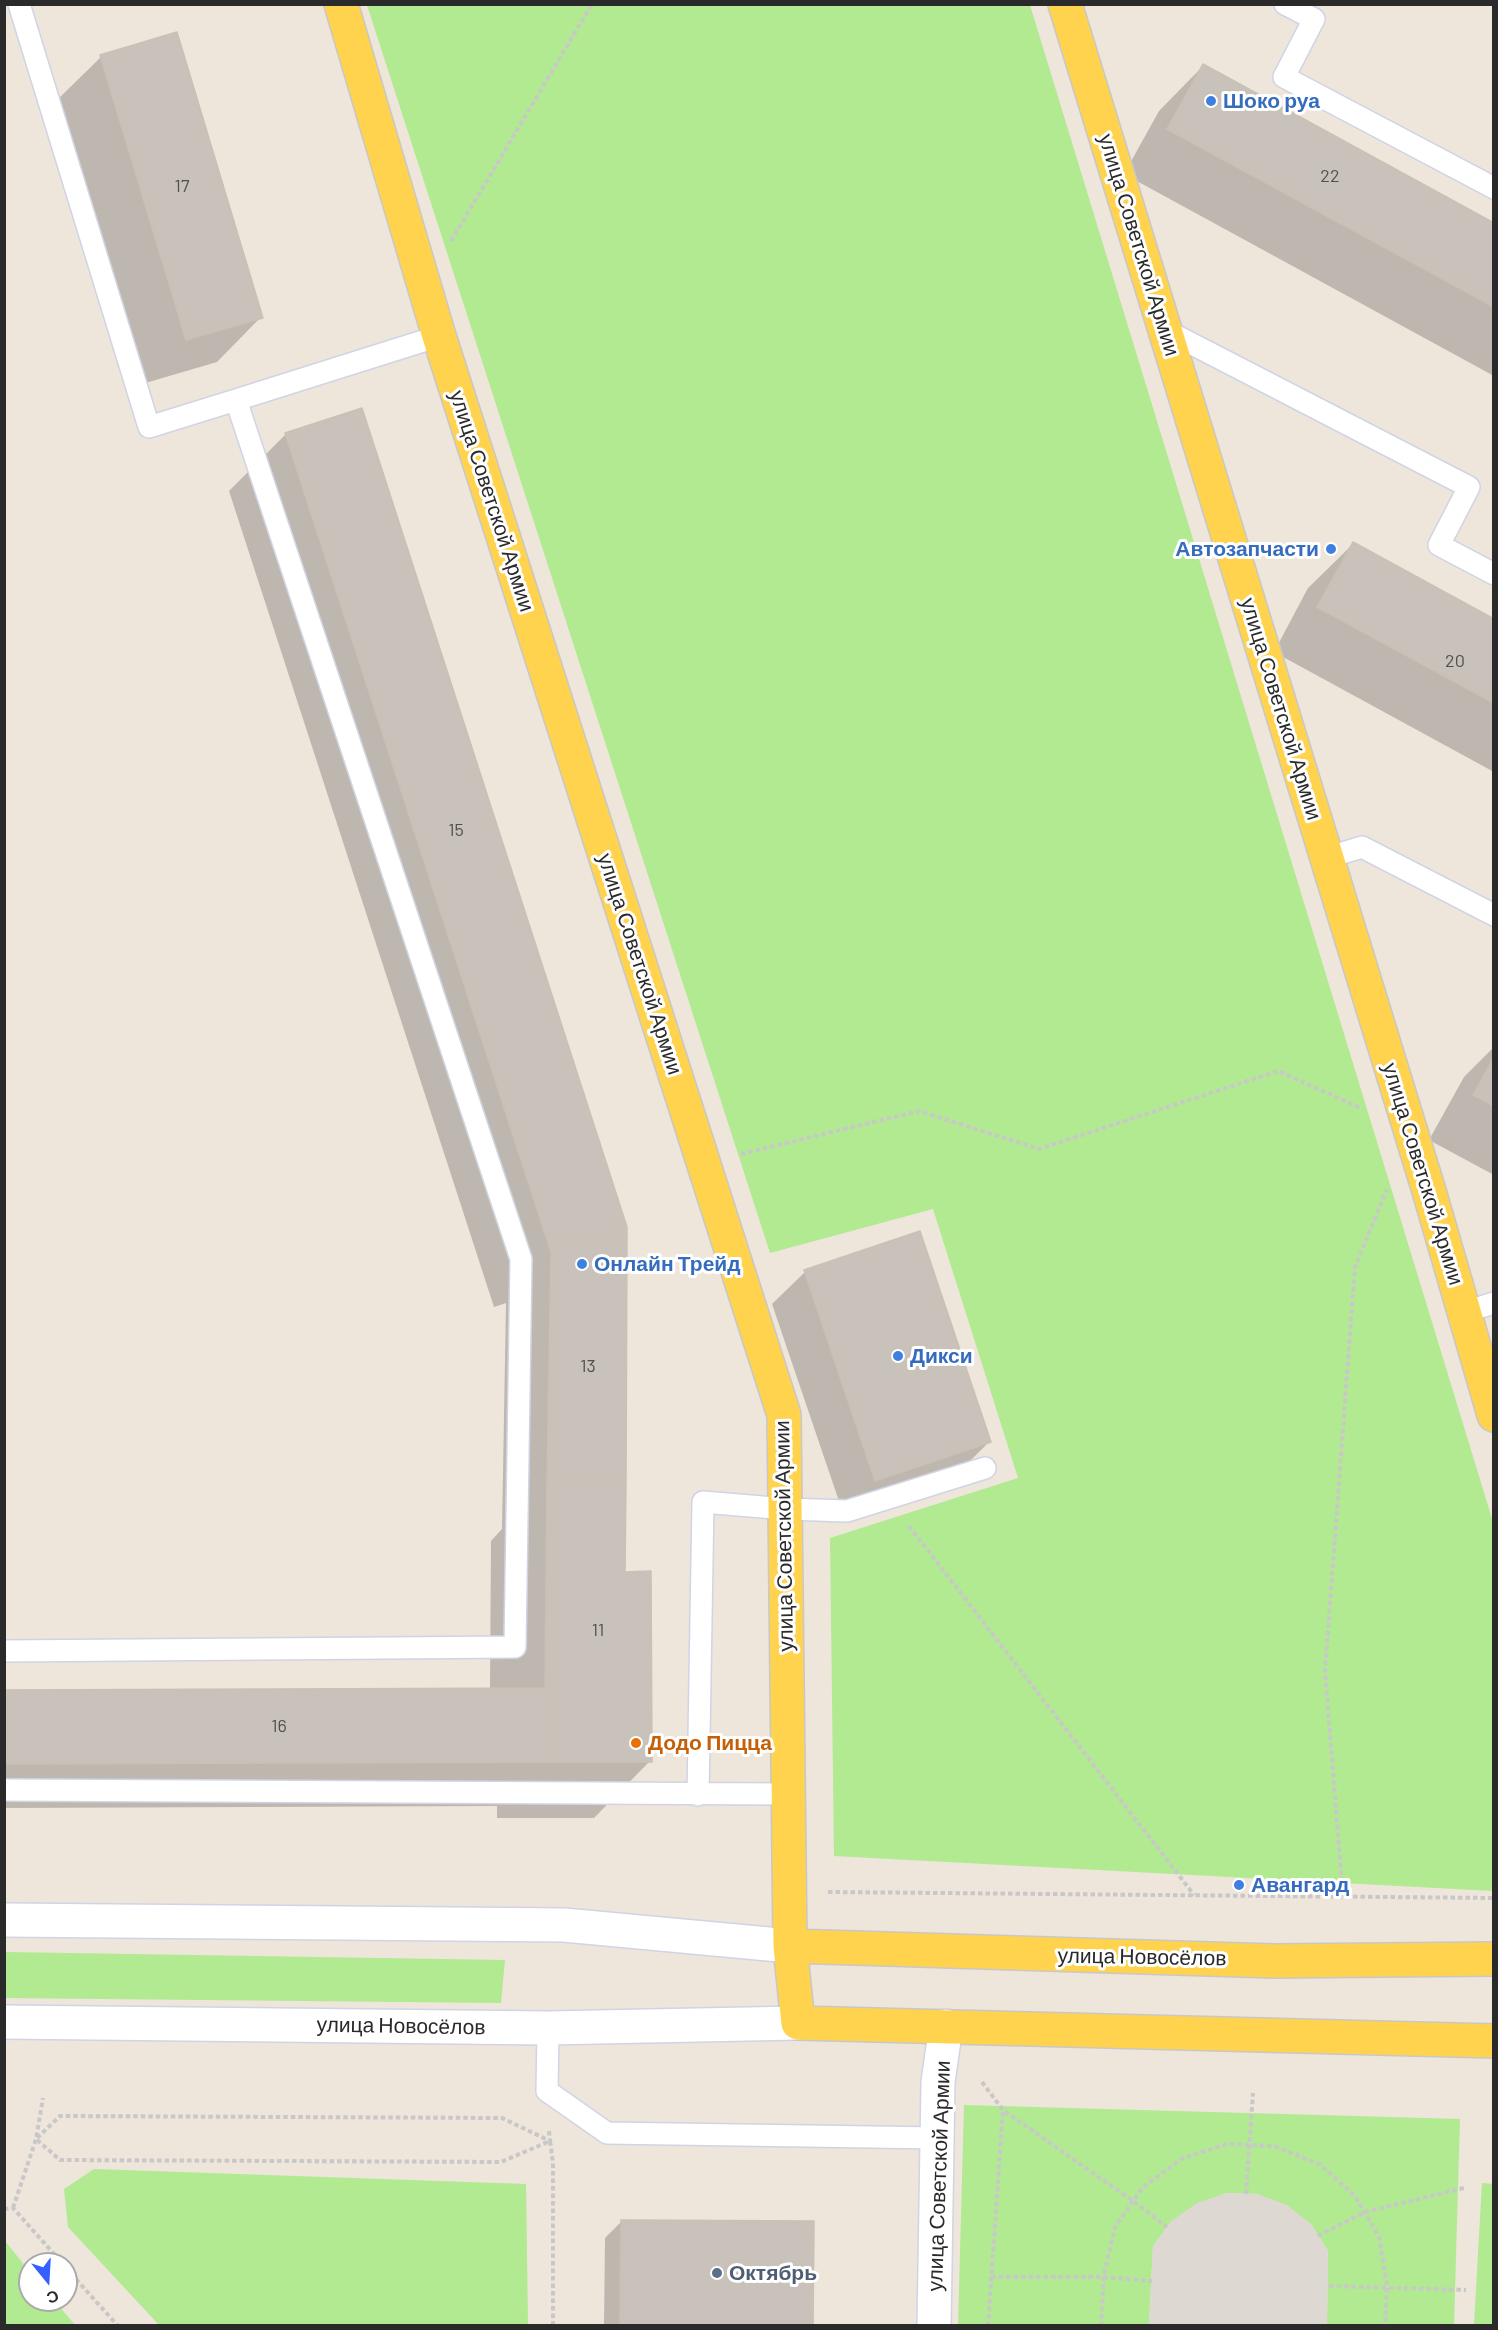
<!DOCTYPE html>
<meta charset="utf-8">
<style>
body{margin:0}
#map{position:relative;width:1498px;height:2330px;overflow:hidden;background:#eee5db;font-family:Barlow,sans-serif}
canvas{display:block}
.frame{position:absolute;inset:0;border:6px solid #2a2a2a;pointer-events:none}
.north{position:absolute;left:18px;top:2252px;width:60px;height:60px;box-sizing:border-box;background:#fff;border:2px solid #aaa;border-radius:50%;rotate:162deg;font-size:16px;font-weight:700;line-height:24px;text-align:center;color:#2a2a2a}
.north::after{content:'';display:block;margin:auto;width:21px;height:27px;background:#365fff;clip-path:polygon(50% 0,100% 100%,50% 72%,0 100%)}
</style>
<div id="map">
<canvas width="1498" height="2330"></canvas>
<div class="frame"></div>
<div class="north">С</div>
</div>
<script>
const c = document.querySelector('canvas').getContext('2d');
c.lineJoin = 'round';
function fillPath(path, color) { c.fillStyle = color; c.fill(path, 'evenodd'); }
const shape = rows => new Path2D(rows.map(r => 'M' + r).join(''));
function strokePath(path, color, width, dash) { c.strokeStyle = color; c.lineWidth = width; c.lineCap = dash ? 'butt' : 'round'; c.setLineDash(dash || []); c.stroke(path); }
function label(font, color, halo, rows, align = 'center') {
  c.font = font + ' Barlow,sans-serif'; c.lineWidth = 6; c.setLineDash([]); c.textBaseline = 'middle'; c.strokeStyle = halo; c.fillStyle = color; for (const [text, x, y, turn = 0] of rows) {
    c.save(); c.translate(x, y); c.rotate((+turn || 0) * Math.PI / 180); c.textAlign = isNaN(turn) ? turn : align; if (halo) c.strokeText(text, 0, 0); c.fillText(text, 0, 0); c.restore();
  }
}
fillPath(shape([
 [367,5,1030,5,1493,1522,1493,1891,834,1856,830,1538,1018,1478,933,1209,770,1253],
 [5,1952,505,1960,501,2003,5,1998],
 [964,2105,1460,2119,1454,2325,1327,2325,1328,2251,1311,2224,1258,2194,1226,2193,1172,2221,1153,2246,1149,2325,958,2326],
 [94,2169,526,2184,528,2325,159,2325,68,2227,64,2189],
 [1482,2183,1493,2184,1493,2325,1474,2325],
 [5,2241,30,2272,30,2300,54,2300,75,2325,5,2325]
]), '#b1ea91');
fillPath(shape([
 [1226,2193,1257,2194,1287,2205,1311,2224,1328,2251,1327,2325,1149,2325,1153,2246,1171,2221,1197,2203]
]), '#ddd8d2');
fillPath(shape([
 [101,57,261,317,217,362,142,384,56,101],
 [1203,66,1494,224,1494,376,1124,174,1159,111],
 [361,410,624,1573,650,1761,594,1818,497,1818,497,1806,4,1808,4,1691,490,1690,491,1541,502,1529,506,1303,494,1307,229,491,286,434],
 [1353,544,1494,620,1494,772,1274,652,1308,588],
 [1494,1047,1494,1175,1429,1140,1464,1077],
 [805,1272,989,1442,957,1474,843,1513,772,1304],
 [622,2221,812,2326,604,2326,605,2238]
]), '#0003');
const building = shape([
 [177,32,263,318,186,340,100,55,177,32],
 [1203,64,1494,223,1494,307,1167,129,1203,64],
 [362,408,627,1227,551,1252,285,433,362,408],
 [1353,542,1494,619,1494,703,1317,607,1353,542],
 [1494,1057,1494,1106,1473,1095,1494,1057],
 [627,1227,626,1480,547,1483,551,1252,627,1227],
 [920,1231,991,1442,875,1481,804,1270,920,1231],
 [626,1480,625,1572,651,1571,652,1762,553,1762,553,1688,545,1689,547,1483,626,1480],
 [553,1688,553,1762,4,1764,4,1690,553,1688],
 [621,2220,814,2221,813,2326,620,2326,621,2220]
]);
fillPath(building, '#c9c2ba');
strokePath(building, '#c9c1b4', 1.5);
const lane = shape([
 [19,4,149,427,236,400],
 [1285,4,1314,19,1284,77,1494,188],
 [1165,330,1469,487,1439,545,1494,574],
 [1326,858,1362,847,1494,915],
 [1465,1312,1494,1303],
 [4,1651,515,1647,521,1259,236,400,439,336],
 [4,1790,787,1794],
 [698,1795,703,1502,786,1509,847,1511,985,1468],
 [548,2028,547,2091,607,2133,938,2138]
]);
const street = shape([
 [934,2326,938,2082,946,2026]
]);
const secondary = shape([
 [4,1920,564,1925,790,1946],
 [4,2022,548,2028,798,2023]
]);
const primary = shape([
 [341,4,439,336,784,1415,790,1946,798,2023,1494,2041],
 [1065,4,1429,1191,1494,1415],
 [790,1946,1274,1961,1494,1959]
]);
strokePath(lane, '#d0d4e5', 24);
strokePath(street, '#d0d4e5', 36);
strokePath(secondary, '#d0d4e5', 36);
strokePath(primary, '#c8c8c8', 36);
strokePath(shape([
 [451,241,592,4],
 [741,1154,919,1111,1039,1149,1278,1071,1363,1109],
 [909,1526,1194,1895],
 [828,1892,1494,1898],
 [1343,1897,1325,1671,1355,1267,1387,1189],
 [982,2082,1003,2110,1133,2201,1167,2227],
 [549,2131,550,2141,502,2118,60,2116,36,2139,60,2160,501,2162,550,2141,553,2163,553,2326],
 [1246,2194,1253,2093],
 [13,2208,36,2139,43,2098],
 [4,2209,13,2208,63,2264],
 [1318,2236,1365,2212,1464,2188],
 [66,2268,118,2326],
 [991,2277,1104,2277,1152,2281],
 [1329,2286,1466,2290],
 [988,2326,1003,2111],
 [1101,2326,1104,2274,1115,2227,1142,2188,1181,2159,1227,2144,1274,2146,1319,2164,1355,2196,1379,2237,1387,2285,1385,2326]
]), '#c8c8c8', 4, [4.5, 3]);
strokePath(lane, '#fff', 21);
strokePath(street, '#fff', 33);
strokePath(secondary, '#fff', 33);
strokePath(primary, '#ffd34e', 33);
for (const [x, y, r, color] of [
 [1211,101,6,"#3f7fe0"],
 [1331,549,6,"#3f7fe0"],
 [582,1264,6,"#3f7fe0"],
 [898,1356,6,"#3f7fe0"],
 [636,1743,6,"#e8710a"],
 [1239,1885,6,"#3f7fe0"],
 [717,2273,6,"#5c6f8a"]
]) { const dot = new Path2D(); dot.arc(x, y, r, 0, 2 * Math.PI); c.fillStyle = color; c.fill(dot); strokePath(dot, '#fff', 2); }
label('18px', '#52504e', null, [
 ["22",1330,176],
 ["17",182,186],
 ["20",1455,661],
 ["15",456,830],
 ["13",588,1366],
 ["11",598,1630],
 ["16",279,1726]
]);
label('bold 21px', '#366cbe', '#fff', [
 ["Шоко руа",1223,101],
 ["Автозапчасти",1319,549,"right"],
 ["Онлайн Трейд",594,1264],
 ["Дикси",910,1356],
 ["Авангард",1251,1885]
], 'left');
label('21px', '#2a2a2a', '#fff', [
 ["улица Советской Армии",1139,245,73],
 ["улица Советской Армии",492,501,72],
 ["улица Советской Армии",1281,709,73],
 ["улица Советской Армии",640,964,72],
 ["улица Советской Армии",1423,1174,73],
 ["улица Советской Армии",784,1536,-91],
 ["улица Новосёлов",1142,1957,1],
 ["улица Новосёлов",401,2026,1],
 ["улица Советской Армии",939,2176,-88]
]);
label('bold 21px', '#c56008', '#fff', [
 ["Додо Пицца",648,1743]
], 'left');
label('bold 21px', '#4e5e75', '#fff', [
 ["Октябрь",729,2273]
], 'left');
</script>
